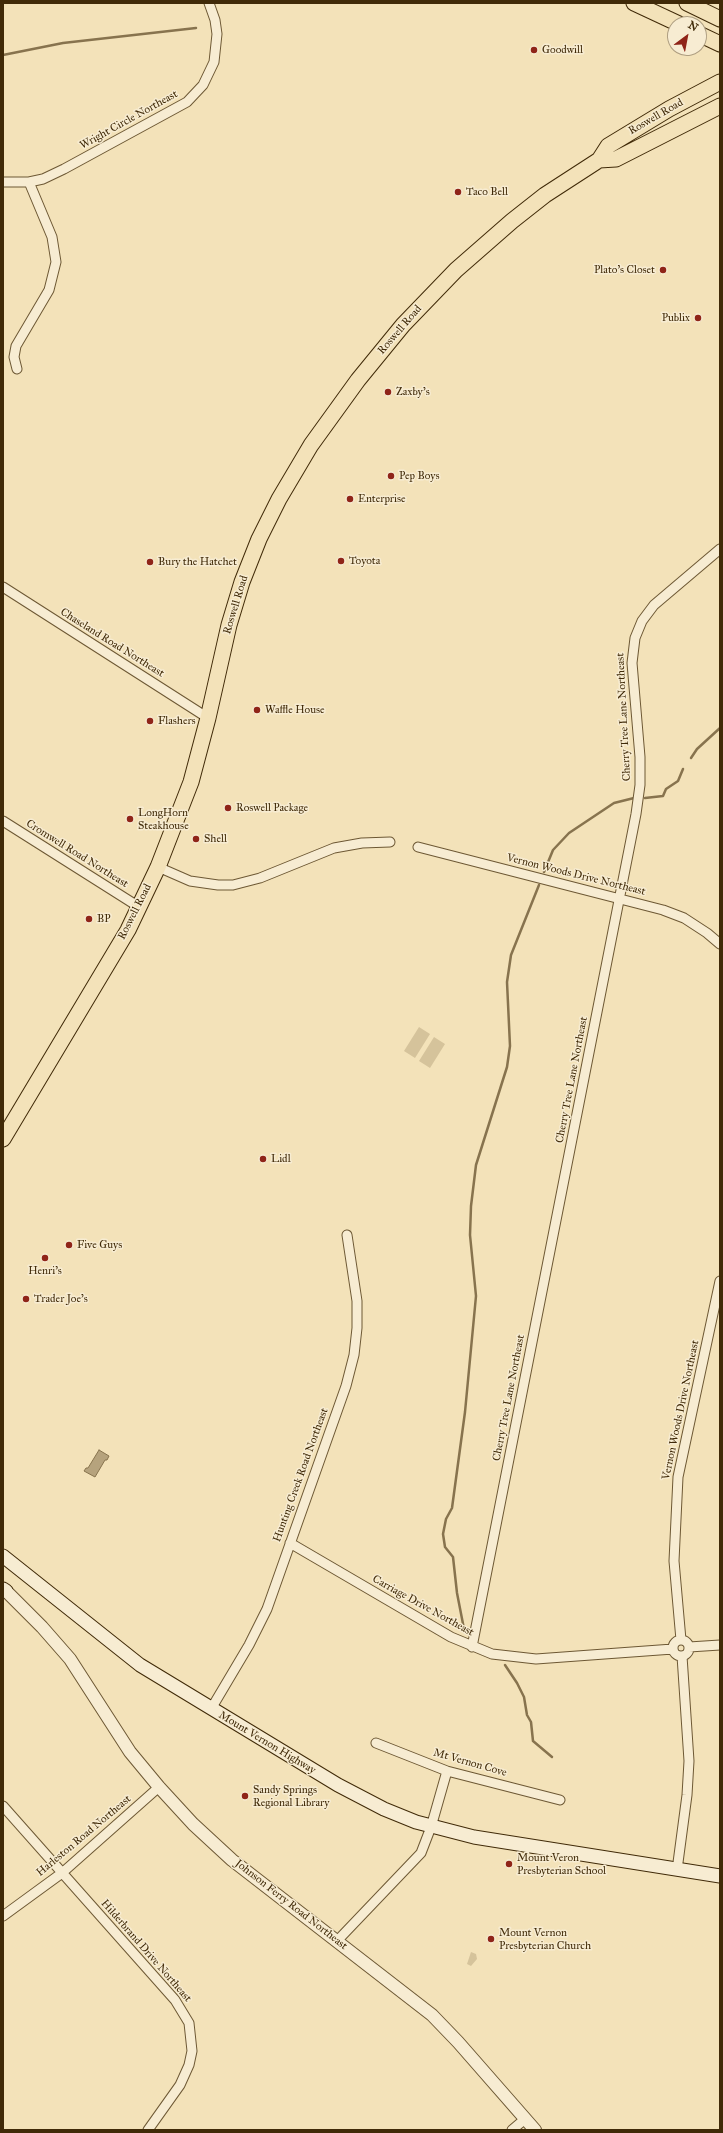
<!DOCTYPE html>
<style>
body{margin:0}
#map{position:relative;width:723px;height:2133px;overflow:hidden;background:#f3e2b9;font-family:"IM FELL Great Primer",serif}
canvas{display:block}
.frame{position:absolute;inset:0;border:4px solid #402a08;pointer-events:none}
.north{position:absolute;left:667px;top:16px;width:40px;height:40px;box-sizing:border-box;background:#f7ecd2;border:1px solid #ae9e81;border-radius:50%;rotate:32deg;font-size:11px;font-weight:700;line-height:16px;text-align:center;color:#402a08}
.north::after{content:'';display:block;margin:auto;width:14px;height:18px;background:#8f2418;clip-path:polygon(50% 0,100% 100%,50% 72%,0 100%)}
</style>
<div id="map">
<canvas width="723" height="2133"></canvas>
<div class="frame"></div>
<div class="north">N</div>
</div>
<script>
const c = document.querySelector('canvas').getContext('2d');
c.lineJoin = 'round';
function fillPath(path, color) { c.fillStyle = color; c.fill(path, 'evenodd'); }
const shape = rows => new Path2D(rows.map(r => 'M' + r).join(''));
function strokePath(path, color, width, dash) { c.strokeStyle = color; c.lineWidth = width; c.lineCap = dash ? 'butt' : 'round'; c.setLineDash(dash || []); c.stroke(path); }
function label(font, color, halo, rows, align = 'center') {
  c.font = font + ' "IM FELL Great Primer",serif'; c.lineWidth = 3; c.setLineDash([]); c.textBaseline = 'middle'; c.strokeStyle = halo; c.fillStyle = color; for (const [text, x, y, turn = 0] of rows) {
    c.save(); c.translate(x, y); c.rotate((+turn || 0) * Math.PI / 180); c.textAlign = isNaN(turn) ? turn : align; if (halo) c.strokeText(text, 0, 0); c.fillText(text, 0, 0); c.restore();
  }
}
fillPath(shape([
 [419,1027,430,1034,415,1058,404,1051],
 [434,1037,445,1044,430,1068,419,1061],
 [471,1952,476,1954,477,1959,471,1966,467,1964]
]), '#d5c39b');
const water = shape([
 [99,1450,109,1456,107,1460,105,1460,95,1477,84,1471,86,1468,88,1468,99,1450]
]);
fillPath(water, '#b6a37d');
strokePath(water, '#87734e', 1);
strokePath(shape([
 [3,55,63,43,196,28],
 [691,758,697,749,720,728],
 [645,798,663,796,666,789,678,781,683,769],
 [544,872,553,850,569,833,614,803,634,798],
 [464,1629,457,1593,453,1557,445,1547,443,1534,446,1519,452,1508,465,1412,476,1296,470,1235,471,1206,476,1165,507,1067,510,1046,507,982,511,955,539,885],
 [505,1665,517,1683,524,1697,527,1715,531,1722,533,1741,552,1757]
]), '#87734e', 2.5);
const minor = shape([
 [3,182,29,182,43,179,64,169,187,102,203,85,214,62,217,34,215,20,209,3],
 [17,369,14,357,16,346,49,290,56,262,52,237,29,182],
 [3,587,208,718],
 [3,821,139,907],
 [418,847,663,910,684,918,707,933,720,944],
 [158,867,190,881,218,885,233,885,260,878,334,848,362,843,390,842],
 [290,1543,451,1637,492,1654,536,1659,673,1649],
 '673 1648a8 8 0 1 1 16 0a8 8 0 1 1-16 0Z',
 [681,1640,674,1561,678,1477,720,1281],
 [472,1647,636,814,640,785,640,757,632,663,635,638,642,621,654,605,720,549],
 [689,1647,720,1645],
 [211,1709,249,1645,267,1609,346,1386,354,1355,357,1328,357,1301,347,1235],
 [376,1743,447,1771,560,1800],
 [3,1806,175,2000,189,2023,192,2051,189,2065,180,2085,148,2130],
 [677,1870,687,1795,689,1761,682,1656],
 [3,1916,62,1873,159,1787],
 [337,1941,421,1853,431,1827,447,1771],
 [512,2130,525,2119]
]);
const tertiary = shape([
 [6,1591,42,1627,70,1659,130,1752,159,1787,193,1824,232,1860,432,2015,458,2042,535,2130]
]);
const secondary = shape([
 [3,1556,140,1665,338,1785,384,1809,416,1822,474,1837,720,1876],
 [3,1589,6,1591]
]);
const primary = shape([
 [634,3,679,24],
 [687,3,720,19],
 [699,34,720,44],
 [599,160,608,146,669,109,720,82],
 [3,1139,128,930,158,867,191,782,208,718,229,625,242,582,259,539,279,499,311,445,358,380,403,325,456,270,512,221,545,195,599,160,616,159,720,106]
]);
strokePath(minor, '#6d5834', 11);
strokePath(tertiary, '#6d5834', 14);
strokePath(secondary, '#402a08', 15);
strokePath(primary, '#402a08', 17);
strokePath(minor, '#f7ecd2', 9);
strokePath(tertiary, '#f7ecd2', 12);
strokePath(secondary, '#f7ecd2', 13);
strokePath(primary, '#f3e2b9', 15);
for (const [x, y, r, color] of [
 [534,50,4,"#8f2418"],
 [458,192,4,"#8f2418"],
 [663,270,4,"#8f2418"],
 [698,318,4,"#8f2418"],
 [388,392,4,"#8f2418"],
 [391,476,4,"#8f2418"],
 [350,499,4,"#8f2418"],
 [341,561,4,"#8f2418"],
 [150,562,4,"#8f2418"],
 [257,710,4,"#8f2418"],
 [150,721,4,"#8f2418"],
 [228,808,4,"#8f2418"],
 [130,819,4,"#8f2418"],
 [196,839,4,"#8f2418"],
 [89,919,4,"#8f2418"],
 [263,1159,4,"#8f2418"],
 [69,1245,4,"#8f2418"],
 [45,1258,4,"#8f2418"],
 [26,1299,4,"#8f2418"],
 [245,1796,4,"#8f2418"],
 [509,1864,4,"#8f2418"],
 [491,1939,4,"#8f2418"]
]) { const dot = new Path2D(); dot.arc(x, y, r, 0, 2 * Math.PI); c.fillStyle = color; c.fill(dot); strokePath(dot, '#f7ecd2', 1.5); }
label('11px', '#402a08', '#f7ecd2', [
 ["Goodwill",542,50],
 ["Taco Bell",466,192],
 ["Plato's Closet",655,270,"right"],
 ["Publix",690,318,"right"],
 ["Zaxby's",396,392],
 ["Pep Boys",399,476],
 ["Enterprise",358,499],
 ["Toyota",349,561],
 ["Bury the Hatchet",158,562],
 ["Waffle House",265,710],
 ["Flashers",158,721],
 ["Roswell Package",236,808],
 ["LongHorn",138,813],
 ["Steakhouse",138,826],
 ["Shell",204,839],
 ["BP",97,919],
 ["Lidl",271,1159],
 ["Five Guys",77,1245],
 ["Henri's",45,1271,"center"],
 ["Trader Joe's",34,1299],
 ["Sandy Springs",253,1790],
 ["Regional Library",253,1803],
 ["Mount Veron",517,1858],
 ["Presbyterian School",517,1871],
 ["Mount Vernon",499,1933],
 ["Presbyterian Church",499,1946]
], 'left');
label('11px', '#402a08', '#f7ecd2', [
 ["Roswell Road",656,117,-30],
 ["Wright Circle Northeast",129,120,-29],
 ["Roswell Road",400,330,-49],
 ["Roswell Road",236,605,-73],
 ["Chaseland Road Northeast",112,643,32],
 ["Cherry Tree Lane Northeast",624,717,-93],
 ["Cromwell Road Northeast",77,854,32],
 ["Vernon Woods Drive Northeast",576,875,14],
 ["Roswell Road",135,912,-63],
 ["Cherry Tree Lane Northeast",572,1080,-79],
 ["Cherry Tree Lane Northeast",509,1398,-79],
 ["Vernon Woods Drive Northeast",681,1410,-78],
 ["Hunting Creek Road Northeast",301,1475,-70],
 ["Carriage Drive Northeast",423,1606,29],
 ["Mount Vernon Highway",267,1743,31],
 ["Mt Vernon Cove",470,1763,16],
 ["Harleston Road Northeast",84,1836,-40],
 ["Johnson Ferry Road Northeast",291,1905,38],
 ["Hilderbrand Drive Northeast",146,1951,49]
]);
</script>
